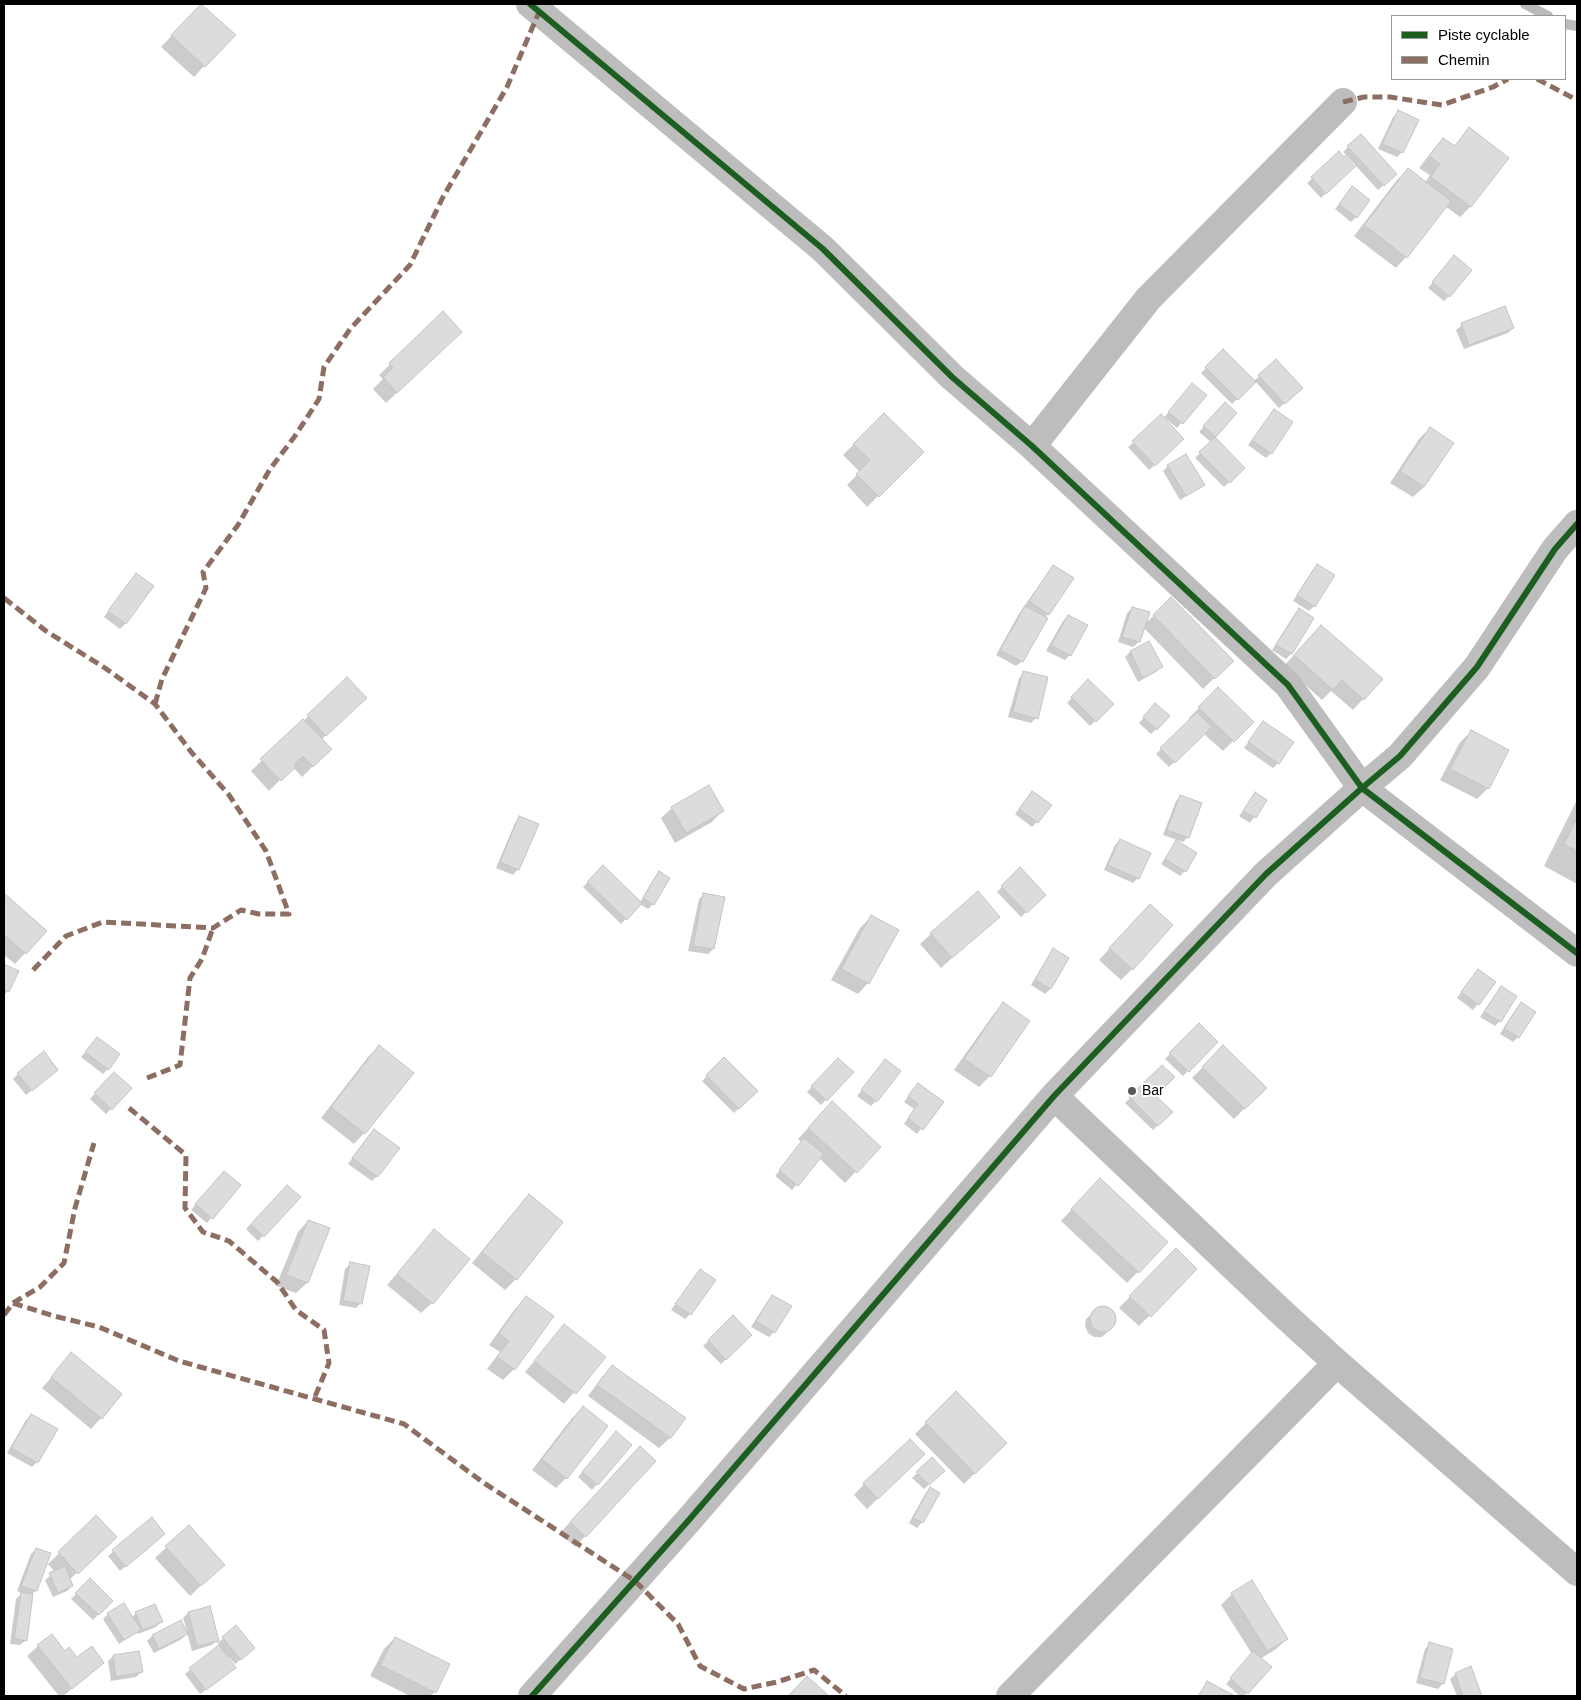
<!DOCTYPE html>
<style>
body{margin:0}
#map{position:relative;width:1581px;height:1700px;overflow:hidden;background:#fff;font-family:Arial,sans-serif}
canvas{display:block}
.frame{position:absolute;inset:0;border:5px solid #000;pointer-events:none}
.legend{position:absolute;left:1391px;top:15px;width:175px;height:65px;box-sizing:border-box;background:#fff;border:1px solid #999;margin:0;padding:6px 9px;list-style:none;font-size:15px;color:#000}
.legend li{display:flex;align-items:center;gap:10px;height:25px}
.legend b{width:25px;border:1px solid #999}
</style>
<div id="map">
<canvas width="1581" height="1700"></canvas>
<div class="frame"></div>
<ul class="legend">
<li><b style="height:6px;background:#1b5e20"></b>Piste cyclable</li>
<li><b style="height:6px;background:#8d6e63"></b>Chemin</li>
</ul>
</div>
<script>
const c = document.querySelector('canvas').getContext('2d');
c.lineJoin = 'round';
function fillPath(path, color) { c.fillStyle = color; c.fill(path, 'evenodd'); }
const shape = rows => new Path2D(rows.map(r => 'M' + r).join(''));
function strokePath(path, color, width, dash) { c.strokeStyle = color; c.lineWidth = width; c.lineCap = dash ? 'butt' : 'round'; c.setLineDash(dash || []); c.stroke(path); }
function label(font, color, halo, rows, align = 'center') {
  c.font = font + ' Arial,sans-serif'; c.lineWidth = 4; c.setLineDash([]); c.textBaseline = 'middle'; c.strokeStyle = halo; c.fillStyle = color; for (const [text, x, y, turn = 0] of rows) {
    c.save(); c.translate(x, y); c.rotate((+turn || 0) * Math.PI / 180); c.textAlign = isNaN(turn) ? turn : align; if (halo) c.strokeText(text, 0, 0); c.fillText(text, 0, 0); c.restore();
  }
}
fillPath(shape([
 [191,15,204,66,194,77,161,47],
 [1398,112,1402,152,1397,157,1378,149,1393,117],
 [1469,129,1508,158,1470,207,1460,217,1445,206,1406,257,1396,268,1354,236,1397,180,1408,170,1425,183,1430,175,1419,168,1433,150,1443,139,1453,147],
 [1348,147,1390,179,1378,190,1355,165,1321,198,1307,183,1339,153,1344,159,1347,156,1343,152],
 [1352,188,1356,217,1351,222,1335,209],
 [1450,262,1449,296,1444,301,1428,288],
 [1505,308,1513,328,1508,333,1464,349,1456,330,1462,325],
 [443,313,450,342,386,403,373,389,383,379,379,375],
 [1223,351,1254,381,1276,360,1301,388,1279,408,1255,381,1232,404,1201,373],
 [1187,389,1206,395,1177,428,1165,418,1177,444,1149,470,1128,447,1163,419],
 [1220,408,1236,413,1214,438,1244,468,1224,487,1195,458,1211,442,1199,432],
 [1274,411,1271,453,1266,458,1248,445],
 [884,414,922,452,867,507,847,485,860,472,843,455],
 [1430,428,1424,487,1413,497,1390,483,1419,439],
 [1168,466,1203,484,1198,489,1180,500,1163,471],
 [1053,566,1048,614,1045,618,1046,619,1022,661,1016,666,996,655,1020,612],
 [1317,566,1314,606,1309,611,1293,601,1312,571],
 [131,580,125,624,120,629,104,617],
 [1171,599,1232,661,1203,689,1143,627,1139,642,1133,647,1118,642,1127,613,1132,608,1144,625],
 [1299,610,1313,618,1291,654,1286,659,1272,650,1294,615],
 [1068,616,1086,626,1070,655,1065,660,1046,651,1063,621],
 [1310,637,1363,699,1353,710,1331,691,1322,700,1284,666],
 [1149,643,1161,667,1156,672,1138,682,1125,657,1130,652],
 [1024,673,1036,718,1031,723,1008,717,1019,678],
 [347,679,354,709,321,740,319,760,302,777,293,767,269,791,251,771],
 [1088,681,1112,704,1090,726,1067,703],
 [1218,689,1252,722,1223,751,1204,734,1169,767,1156,754,1190,720,1189,718],
 [1150,710,1168,717,1151,734,1139,723],
 [1263,722,1278,763,1273,768,1244,748],
 [1471,732,1488,788,1477,799,1440,780,1460,742],
 [1255,794,1265,801,1250,823,1239,816],
 [1181,796,1188,837,1183,842,1163,835,1176,801],
 [1027,798,1037,822,1032,827,1015,814],
 [1577,800,1577,884,1544,866],
 [672,808,722,811,712,822,675,843,661,818],
 [520,818,518,869,513,875,496,868,515,823],
 [1120,840,1138,878,1133,883,1104,870,1115,845],
 [1176,842,1185,871,1180,876,1161,864],
 [603,867,640,902,654,878,659,873,653,904,648,909,640,904,621,924,583,887],
 [1020,869,1044,895,1021,917,997,892],
 [704,894,713,949,708,954,688,951,699,899],
 [4,895,45,931,15,964,4,955],
 [1139,916,1132,969,1121,980,1099,960],
 [871,917,868,983,858,994,831,980,860,928],
 [998,917,941,968,920,944,931,934],
 [1054,950,1067,959,1050,989,1045,994,1031,985,1049,955],
 [4,966,17,972,8,991,4,995],
 [1473,976,1495,982,1473,1010,1457,998],
 [1501,987,1500,1021,1495,1026,1480,1017],
 [1003,1004,1028,1021,990,1076,979,1087,954,1070,993,1015],
 [1521,1004,1518,1037,1513,1042,1500,1034,1516,1009],
 [1199,1025,1216,1042,1183,1076,1165,1059],
 [97,1038,108,1069,103,1074,81,1057],
 [379,1047,364,1133,354,1144,321,1118,368,1057],
 [1223,1047,1265,1088,1234,1119,1192,1078],
 [724,1059,756,1091,734,1113,702,1081],
 [838,1059,852,1072,821,1105,807,1092],
 [885,1060,876,1101,871,1106,857,1096],
 [1162,1066,1155,1096,1171,1112,1153,1130,1125,1103],
 [18,1074,52,1074,26,1095,13,1079],
 [114,1074,130,1088,106,1114,90,1099],
 [913,1089,942,1102,917,1134,904,1124,914,1109,904,1102],
 [821,1114,879,1147,845,1183,819,1158,792,1190,775,1176,802,1143,798,1139],
 [369,1135,377,1176,372,1181,348,1164],
 [219,1177,239,1185,207,1223,191,1210],
 [287,1186,299,1197,258,1241,246,1229],
 [1090,1190,1167,1242,1127,1283,1061,1221],
 [529,1196,562,1222,516,1279,505,1290,472,1263,518,1207],
 [308,1221,307,1283,296,1293,276,1286,298,1232],
 [434,1231,432,1303,421,1313,387,1285],
 [1176,1250,1196,1269,1139,1326,1119,1308],
 [350,1264,361,1303,356,1308,339,1305,345,1269],
 [700,1270,690,1314,685,1319,671,1310],
 [772,1297,774,1332,769,1337,751,1327,767,1302],
 [526,1298,552,1317,514,1369,503,1380,487,1369,500,1352,489,1345,515,1309],
 [1106,1307,1113,1311,1116,1318,1114,1326,1102,1337,1094,1337,1088,1333,1085,1326,1086,1319,1098,1308],
 [733,1317,751,1335,721,1364,703,1346],
 [564,1326,604,1357,564,1404,525,1372],
 [72,1354,101,1418,91,1429,42,1388],
 [612,1366,684,1418,670,1438,659,1448,588,1396,602,1377],
 [956,1393,1005,1443,964,1484,915,1434],
 [583,1408,566,1478,556,1488,532,1470,572,1418],
 [31,1415,37,1462,32,1467,7,1453,26,1420],
 [611,1438,630,1445,592,1490,578,1477],
 [923,1454,867,1509,854,1495,864,1484],
 [629,1458,654,1461,575,1547,560,1533],
 [932,1459,943,1471,924,1489,912,1478],
 [930,1489,922,1522,917,1528,909,1523,925,1494],
 [96,1517,104,1548,69,1580,72,1586,67,1591,53,1597,45,1580,55,1572,48,1564],
 [152,1519,159,1538,120,1571,108,1556],
 [188,1527,212,1575,190,1596,155,1558],
 [36,1549,36,1591,32,1594,26,1640,20,1645,10,1644,16,1599,22,1593,17,1591,31,1554],
 [90,1580,111,1601,93,1620,71,1599],
 [1232,1594,1287,1639,1276,1649,1260,1659,1270,1667,1244,1696,1240,1696,1226,1684,1252,1654,1221,1605],
 [209,1608,218,1643,236,1627,249,1653,235,1664,229,1657,228,1658,230,1672,200,1694,185,1674,220,1646,216,1641,212,1645,192,1651,187,1633,182,1639,154,1653,147,1641,152,1636,180,1622,187,1631,183,1618,188,1613],
 [136,1613,161,1622,156,1627,138,1634,137,1632,119,1644,103,1619,108,1614,132,1618],
 [395,1638,435,1692,431,1696,410,1696,370,1676,384,1649],
 [1430,1644,1443,1683,1438,1689,1416,1683,1425,1649],
 [38,1646,77,1659,103,1663,63,1696,59,1696,27,1656],
 [113,1656,141,1672,136,1677,111,1681,108,1661],
 [1470,1668,1480,1696,1457,1696,1450,1679,1456,1674],
 [1207,1683,1233,1696,1197,1696]
]), '#0003');
strokePath(shape([
 [1525,4,1548,16],
 [1565,24,1577,26]
]), '#bbb', 10);
const building = shape([
 [201,4,236,35,205,67,171,35,201,4],
 [1398,110,1419,120,1403,153,1382,144,1398,110],
 [1469,127,1509,158,1471,207,1431,177,1440,164,1429,156,1443,138,1455,146,1469,127],
 [1361,134,1397,174,1384,186,1347,146,1361,134],
 [1339,151,1344,157,1347,154,1357,165,1326,194,1311,177,1339,151],
 [1408,168,1451,201,1407,258,1364,225,1408,168],
 [1352,186,1370,200,1357,218,1339,204,1352,186],
 [1454,255,1472,270,1450,297,1432,282,1454,255],
 [1505,306,1514,328,1469,345,1461,323,1505,306],
 [443,311,462,332,397,393,383,377,393,368,389,363,443,311],
 [1223,349,1256,382,1238,400,1205,367,1223,349],
 [1276,359,1303,388,1285,404,1258,375,1276,359],
 [1192,383,1207,395,1183,424,1168,412,1192,383],
 [1225,402,1237,413,1216,437,1203,426,1225,402],
 [1274,409,1293,422,1272,454,1252,440,1274,409],
 [884,413,924,452,879,497,856,474,870,460,853,444,884,413],
 [1161,414,1184,439,1155,466,1132,441,1161,414],
 [1430,427,1454,443,1424,487,1400,471,1430,427],
 [1215,437,1245,468,1230,483,1199,452,1215,437],
 [1186,454,1205,485,1186,496,1167,465,1186,454],
 [1317,564,1335,575,1315,607,1297,595,1317,564],
 [1053,565,1074,578,1049,615,1029,601,1053,565],
 [136,573,154,586,126,624,108,611,136,573],
 [1171,597,1234,661,1215,679,1153,615,1171,597],
 [1025,606,1048,618,1023,662,1000,650,1025,606],
 [1132,607,1150,612,1140,642,1122,637,1132,607],
 [1299,608,1314,618,1292,654,1276,645,1299,608],
 [1068,615,1088,625,1071,656,1051,645,1068,615],
 [1321,625,1383,679,1364,700,1342,680,1333,690,1294,655,1321,625],
 [1149,641,1163,667,1143,678,1130,651,1149,641],
 [1023,671,1048,677,1038,719,1013,712,1023,671],
 [347,677,367,698,326,736,307,715,347,677],
 [1088,679,1114,704,1096,722,1071,697,1088,679],
 [1218,687,1254,722,1234,742,1198,707,1218,687],
 [1155,703,1170,716,1157,730,1143,717,1155,703],
 [1197,712,1212,727,1175,763,1160,748,1197,712],
 [303,719,332,749,313,767,303,756,294,765,296,767,281,781,260,759,303,719],
 [1263,721,1294,742,1279,764,1248,742,1263,721],
 [1471,730,1509,750,1489,789,1450,769,1471,730],
 [709,785,724,811,686,833,671,807,709,785],
 [1032,791,1052,805,1038,823,1019,809,1032,791],
 [1255,792,1267,800,1256,818,1243,811,1255,792],
 [1180,795,1202,803,1189,838,1167,830,1180,795],
 [519,816,539,824,519,870,500,862,519,816],
 [1577,818,1577,851,1564,844,1577,818],
 [1120,839,1151,853,1139,879,1108,865,1120,839],
 [1176,840,1197,853,1186,872,1165,859,1176,840],
 [603,865,642,903,627,920,587,882,603,865],
 [1020,867,1046,895,1027,913,1001,886,1020,867],
 [659,871,670,878,654,905,643,898,659,871],
 [978,891,1000,917,952,958,930,933,978,891],
 [4,893,47,931,26,954,4,935,4,893],
 [703,893,725,897,714,949,693,946,703,893],
 [1150,904,1173,925,1133,970,1109,948,1150,904],
 [871,915,899,930,869,984,841,969,871,915],
 [1053,948,1069,958,1051,989,1035,980,1053,948],
 [4,964,19,971,9,992,4,989,4,964],
 [1478,969,1496,982,1479,1005,1461,992,1478,969],
 [1501,986,1517,996,1501,1022,1484,1012,1501,986],
 [1003,1002,1030,1021,991,1077,964,1059,1003,1002],
 [1521,1002,1536,1012,1519,1038,1504,1028,1521,1002],
 [1199,1023,1218,1042,1189,1072,1169,1053,1199,1023],
 [97,1037,120,1054,109,1070,85,1052,97,1037],
 [379,1045,414,1073,365,1134,331,1107,379,1045],
 [1223,1045,1267,1088,1245,1109,1202,1067,1223,1045],
 [44,1051,58,1070,32,1091,17,1073,44,1051],
 [724,1057,758,1091,739,1109,706,1075,724,1057],
 [838,1058,854,1072,827,1101,811,1086,838,1058],
 [885,1059,901,1071,877,1102,861,1090,885,1059],
 [1162,1065,1175,1077,1156,1096,1173,1112,1158,1126,1129,1097,1162,1065],
 [114,1072,132,1088,112,1110,94,1093,114,1072],
 [918,1083,944,1102,923,1130,908,1118,918,1104,908,1096,918,1083],
 [832,1101,881,1147,857,1173,808,1128,832,1101],
 [374,1129,400,1148,378,1177,352,1158,374,1129],
 [804,1138,824,1154,798,1186,779,1170,804,1138],
 [224,1171,241,1185,213,1219,195,1204,224,1171],
 [1100,1178,1168,1242,1139,1273,1071,1209,1100,1178],
 [287,1185,301,1197,264,1237,251,1224,287,1185],
 [529,1194,563,1222,517,1280,482,1252,529,1194],
 [308,1220,330,1228,308,1283,286,1275,308,1220],
 [434,1229,470,1259,433,1304,397,1274,434,1229],
 [1176,1248,1197,1269,1151,1317,1129,1296,1176,1248],
 [350,1262,370,1266,362,1304,343,1301,350,1262],
 [700,1269,716,1280,691,1315,675,1304,700,1269],
 [772,1295,792,1306,775,1333,756,1321,772,1295],
 [526,1296,554,1316,515,1370,497,1357,509,1341,499,1333,526,1296],
 '1090 1319a13 13 0 1 1 26 0a13 13 0 1 1-26 0Z',
 [733,1315,752,1335,726,1360,708,1340,733,1315],
 [564,1324,606,1357,576,1394,534,1361,564,1324],
 [71,1352,122,1394,102,1419,51,1377,71,1352],
 [612,1365,686,1418,671,1438,597,1385,612,1365],
 [956,1391,1007,1443,975,1474,925,1422,956,1391],
 [583,1406,608,1426,567,1479,542,1459,583,1406],
 [31,1414,58,1429,38,1463,11,1448,31,1414],
 [616,1431,632,1445,598,1485,582,1472,616,1431],
 [910,1439,925,1454,878,1499,863,1483,910,1439],
 [640,1446,656,1461,586,1537,570,1522,640,1446],
 [932,1457,945,1471,929,1485,916,1472,932,1457],
 [930,1487,940,1493,923,1523,913,1518,930,1487],
 [96,1515,117,1537,78,1574,58,1552,96,1515],
 [152,1517,165,1534,126,1567,112,1550,152,1517],
 [189,1525,225,1565,201,1586,165,1546,189,1525],
 [36,1548,51,1553,37,1591,21,1586,36,1548],
 [65,1566,73,1586,58,1593,49,1573,65,1566],
 [90,1578,113,1601,99,1615,75,1593,90,1578],
 [1252,1580,1288,1639,1267,1651,1231,1593,1252,1580],
 [21,1592,33,1594,27,1641,14,1639,21,1592],
 [124,1603,141,1630,124,1640,107,1613,124,1603],
 [155,1604,163,1622,143,1630,135,1612,155,1604],
 [210,1606,219,1641,197,1646,188,1612,210,1606],
 [181,1620,188,1634,159,1649,152,1635,181,1620],
 [236,1625,255,1648,241,1660,222,1637,236,1625],
 [52,1634,65,1651,69,1647,77,1657,92,1646,104,1663,72,1689,37,1645,52,1634],
 [395,1637,450,1664,436,1693,380,1665,395,1637],
 [1429,1642,1453,1649,1444,1684,1420,1678,1429,1642],
 [219,1645,236,1668,206,1690,189,1668,219,1645],
 [139,1651,143,1672,116,1677,113,1655,139,1651],
 [1253,1651,1272,1667,1248,1694,1230,1678,1253,1651],
 [1471,1666,1482,1696,1463,1696,1455,1673,1471,1666],
 [807,1676,829,1696,788,1696,807,1676],
 [1207,1681,1235,1696,1199,1696,1207,1681]
]);
fillPath(building, '#dcdcdc');
strokePath(building, '#c4c4c4', 1);
strokePath(shape([
 [530,4,823,249,952,377,1032,446,1288,685,1362,788,1400,756,1477,667,1555,549,1577,524],
 [1032,446,1148,299,1343,102],
 [1054,1096,1278,1309,1337,1363,1577,1572],
 [532,1696,688,1521,1054,1096,1266,874,1362,788,1577,953],
 [1010,1696,1337,1363]
]), '#bdbdbd', 28);
strokePath(shape([
 [1537,79,1577,100],
 [1343,102,1364,97,1390,97,1442,105,1493,87,1508,79],
 [4,598,46,631,105,668,155,704,192,753,229,795,266,851,289,914,259,914,241,910,213,928,103,922,66,936,33,970],
 [155,704,162,679,206,588,203,572,238,525,270,469,295,436,319,399,324,367,350,329,410,265,443,197,507,87,539,12],
 [147,1078,180,1065,190,978,202,959,213,928],
 [129,1108,186,1155,185,1208,203,1232,229,1241,277,1282,296,1310,324,1330,329,1363,314,1399],
 [13,1303,54,1316,99,1327,179,1361,404,1424,484,1483,635,1581,678,1624,700,1666,744,1689,777,1682,814,1670,846,1696],
 [4,1315,13,1303,40,1287,64,1263,75,1208,94,1143]
]), '#8d6e63', 5, [10, 5]);
strokePath(shape([
 [530,4,823,249,952,377,1032,446,1288,685,1362,788,1400,756,1477,667,1555,549,1577,524],
 [532,1696,688,1521,1054,1096,1266,874,1362,788,1577,953]
]), '#1b5e20', 6);
for (const [x, y, r, color] of [
 [1132,1091,5,"#595959"]
]) { const dot = new Path2D(); dot.arc(x, y, r, 0, 2 * Math.PI); c.fillStyle = color; c.fill(dot); strokePath(dot, '#fff', 2); }
label('14px', '#000', '#fff', [
 ["Bar",1142,1091]
], 'left');
</script>
